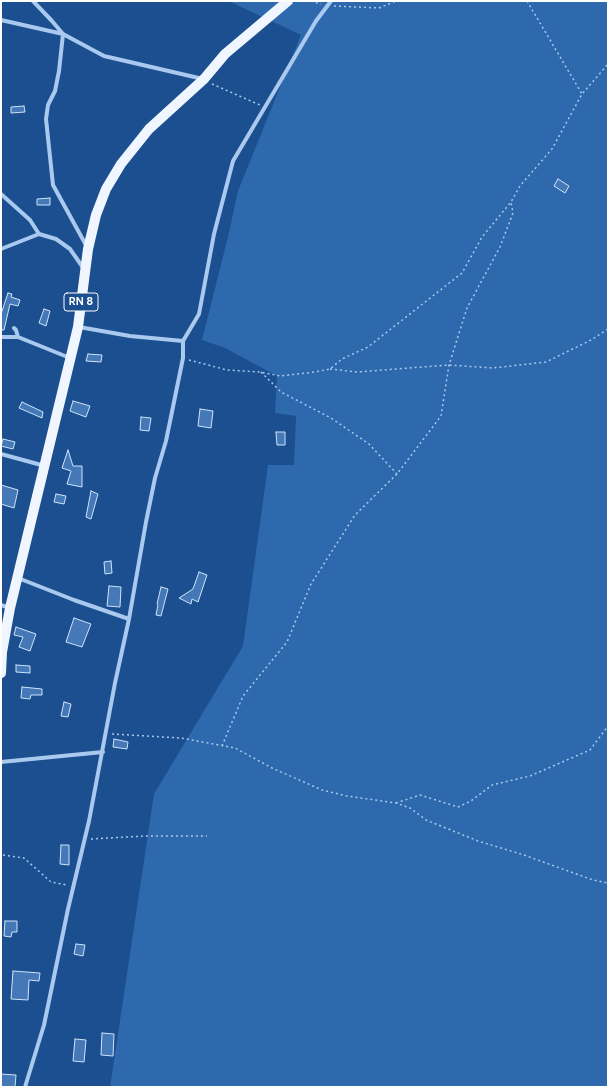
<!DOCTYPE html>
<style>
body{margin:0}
#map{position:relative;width:609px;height:1088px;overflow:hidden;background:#1b4f8f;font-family:"DM Sans",sans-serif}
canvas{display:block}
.frame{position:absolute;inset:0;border:2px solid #fff;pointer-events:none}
</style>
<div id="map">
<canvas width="609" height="1088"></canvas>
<div class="frame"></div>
</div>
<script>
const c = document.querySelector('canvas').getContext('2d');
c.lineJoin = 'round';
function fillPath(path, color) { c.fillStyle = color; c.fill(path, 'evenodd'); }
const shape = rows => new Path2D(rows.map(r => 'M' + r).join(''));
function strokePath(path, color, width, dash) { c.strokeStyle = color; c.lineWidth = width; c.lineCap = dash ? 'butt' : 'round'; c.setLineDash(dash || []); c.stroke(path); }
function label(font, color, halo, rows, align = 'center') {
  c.font = font + ' "DM Sans",sans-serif'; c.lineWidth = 3; c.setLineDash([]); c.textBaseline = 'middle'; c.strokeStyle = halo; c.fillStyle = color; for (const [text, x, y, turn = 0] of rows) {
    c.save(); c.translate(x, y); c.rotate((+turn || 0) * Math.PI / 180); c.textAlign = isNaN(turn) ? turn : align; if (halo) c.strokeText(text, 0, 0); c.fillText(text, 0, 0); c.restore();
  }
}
fillPath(shape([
 [228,1,285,1,265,18],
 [288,1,608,1,608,1087,110,1087,154,794,243,646,268,465,294,465,296,416,275,413,277,376,225,348,202,340,228,237,238,191,301,35,267,19]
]), '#2e69ad');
const building = shape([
 [24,106,25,112,11,113,11,107,24,106],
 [558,179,569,186,565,193,554,186,558,179],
 [50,198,50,205,37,205,37,199,50,198],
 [8,293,12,294,11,297,20,300,18,306,10,304,4,330,1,330,1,314,8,293],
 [44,309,50,311,46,326,39,323,44,309],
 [88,354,102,355,101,362,86,361,88,354],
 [73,401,90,406,86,417,70,411,73,401],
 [22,402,43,412,42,418,19,408,22,402],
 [200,409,213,411,211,428,198,426,200,409],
 [141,417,151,418,149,431,140,430,141,417],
 [276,432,285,432,285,445,277,445,276,432],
 [3,439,15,442,13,449,1,446,3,439],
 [68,450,73,466,82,466,82,487,67,484,71,471,62,468,68,450],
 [1,485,18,490,14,508,1,504,1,485],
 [91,491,98,494,91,519,86,517,91,491],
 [56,494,66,496,64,504,54,502,56,494],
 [111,561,112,573,105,574,104,562,111,561],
 [199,572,207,575,198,602,192,599,191,604,179,598,193,589,199,572],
 [109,586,121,587,120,607,107,606,109,586],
 [161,587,168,589,161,616,156,615,158,605,157,604,161,587],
 [74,618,91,624,82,647,66,642,74,618],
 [16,627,36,634,30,651,19,647,23,637,14,635,16,627],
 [16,665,30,666,30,673,16,672,16,665],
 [22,687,42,689,42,695,31,695,30,699,21,698,22,687],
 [64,702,71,704,68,717,61,716,64,702],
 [114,739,128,742,127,749,113,747,114,739],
 [61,845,69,845,69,865,60,864,61,845],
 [5,921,17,921,17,932,12,932,11,937,4,936,5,921],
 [76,944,85,945,83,956,74,954,76,944],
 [13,971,40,973,39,981,29,980,28,1000,11,999,13,971],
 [102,1033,114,1034,113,1056,101,1055,102,1033],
 [75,1039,86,1040,84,1062,73,1061,75,1039],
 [1,1074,16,1075,15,1087,1,1087,1,1074]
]);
fillPath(building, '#4478b7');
strokePath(building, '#cfe3fa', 1);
strokePath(shape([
 [311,1,321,4],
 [527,1,582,94],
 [334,6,379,8,396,1],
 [608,17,608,18],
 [212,84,260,105],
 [189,360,227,370,260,372,280,376,315,372,330,369,342,359,368,347,462,273,482,237,511,202,520,186,552,149,582,94,608,64],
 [330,369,357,372,449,365,493,368,546,362,591,340,608,329],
 [261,372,281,392,331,418,369,444,397,474],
 [112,734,181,738,235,748,272,768,322,790,347,796,396,803,410,808,426,820,478,841,524,855,593,880,608,883],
 [222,746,243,696,287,642,311,584,355,515,397,474,441,416,449,365,467,308,500,247,513,213,511,202],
 [396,803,420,795,458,807,471,801,492,785,530,776,590,750,608,726],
 [91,839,145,836,207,836],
 [3,855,24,858,51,882,67,885]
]), '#a9c9ee', 1.5, [2, 3]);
strokePath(shape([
 [33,1,52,21,63,34,59,71,55,91,48,105,46,119,53,185,87,247],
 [1,20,63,34,104,56,203,79],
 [1,194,30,220,39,234,56,239,70,249,84,269],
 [1,249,39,234],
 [79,327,130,336,183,341],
 [14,328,16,330,18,337,70,358],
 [1,337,18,337],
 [1,454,45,466],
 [18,578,74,600,129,619],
 [1,605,10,608],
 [1,762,103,752],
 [25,1087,44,1025,68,909,89,821,115,683,129,619,146,522,155,478,166,441,183,358,183,341,199,314,214,234,233,161,316,21,331,1]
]), '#a9c9ee', 4);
strokePath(shape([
 [1,673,2,652,10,608,78,327,88,249,96,215,106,189,121,164,149,129,204,79,225,54,288,1]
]), '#f0f6ff', 10);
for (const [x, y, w] of [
 [81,302,34]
]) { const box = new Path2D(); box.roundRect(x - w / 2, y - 9, w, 18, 3); c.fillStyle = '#1b4f8f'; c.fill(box); strokePath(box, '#fff', 1); }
label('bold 11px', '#fff', null, [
 ["RN 8",81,302]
]);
</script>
